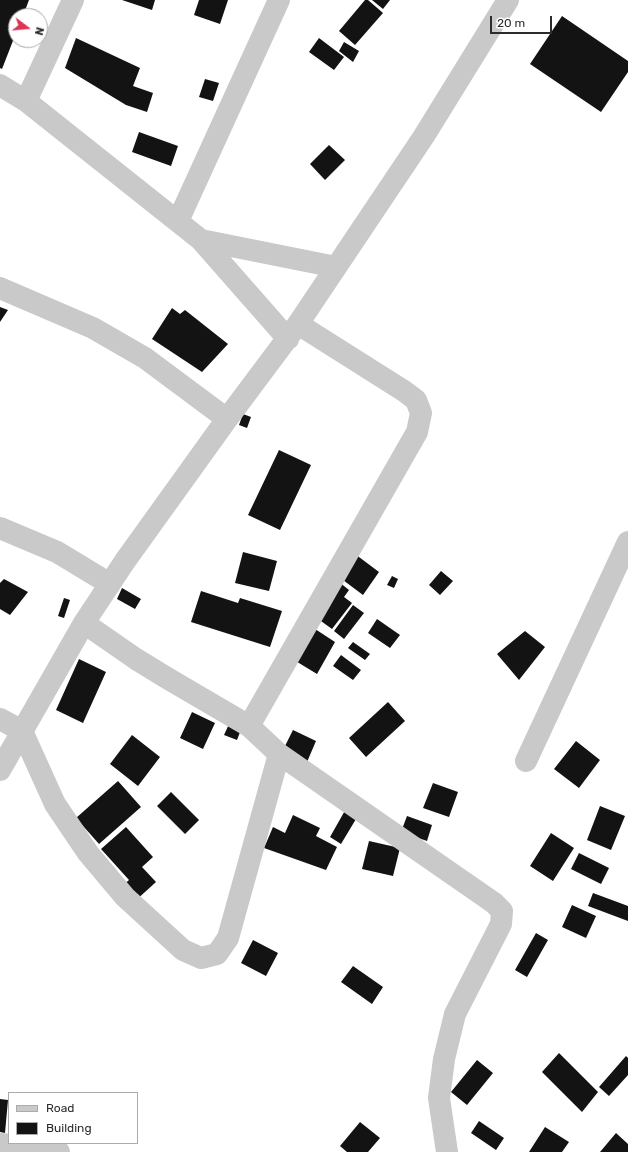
<!DOCTYPE html>
<style>
body{margin:0}
#map{position:relative;width:628px;height:1152px;overflow:hidden;background:#fff;font-family:Rubik,sans-serif}
canvas{display:block}
.legend{position:absolute;left:8px;top:1092px;width:130px;height:52px;box-sizing:border-box;background:#fff;border:1px solid #ababab;margin:0;padding:5px 7px;list-style:none;font-size:12px;color:#2c2c2c}
.legend li{display:flex;align-items:center;gap:8px;height:20px}
.legend b{width:20px;border:1px solid #ababab}
.north{position:absolute;left:8px;top:8px;width:40px;height:40px;box-sizing:border-box;background:#fff;border:1px solid #ababab;border-radius:50%;rotate:106deg;font-size:11px;font-weight:700;line-height:16px;text-align:center;color:#2c2c2c}
.north::after{content:'';display:block;margin:auto;width:14px;height:18px;background:#de3453;clip-path:polygon(50% 0,100% 100%,50% 72%,0 100%)}
.scale{position:absolute;left:490px;top:16px;width:62px;height:18px;box-sizing:border-box;border:2px solid #2c2c2c;border-top:0;padding-left:5px;font-size:12px;line-height:14px;white-space:nowrap;color:#2c2c2c;-webkit-text-stroke:3px #fff;paint-order:stroke}
</style>
<div id="map">
<canvas width="628" height="1152"></canvas>
<ul class="legend">
<li><b style="height:5px;background:#c9c9c9"></b>Road</li>
<li><b style="height:11px;background:#131313"></b>Building</li>
</ul>
<div class="north">N</div>
<div class="scale">20 m</div>
</div>
<script>
const c = document.querySelector('canvas').getContext('2d');
c.lineJoin = 'round';
function fillPath(path, color) { c.fillStyle = color; c.fill(path, 'evenodd'); }
const shape = rows => new Path2D(rows.map(r => 'M' + r).join(''));
function strokePath(path, color, width, dash) { c.strokeStyle = color; c.lineWidth = width; c.lineCap = dash ? 'butt' : 'round'; c.setLineDash(dash || []); c.stroke(path); }
fillPath(shape([
 [0,0,29,0,23,16,16,16,16,33,2,69,0,68],
 [122,0,155,0,152,10],
 [199,0,228,0,220,24,194,15],
 [365,0,368,0,383,13,355,45,339,31],
 [372,0,390,0,383,9],
 [562,16,628,61,628,72,601,112,530,64],
 [76,38,140,68,133,86,153,93,147,112,126,105,65,68],
 [319,38,344,57,334,70,309,52],
 [344,42,359,51,353,62,339,51],
 [205,79,219,83,213,101,199,97],
 [139,132,178,146,171,166,132,152],
 [329,145,345,160,325,180,310,164],
 [0,307,8,310,0,322],
 [172,308,180,314,185,310,228,344,202,372,152,339],
 [243,414,251,417,247,428,239,425],
 [279,450,311,465,280,530,248,515],
 [243,552,277,561,269,591,235,583],
 [355,554,379,572,363,595,339,577],
 [441,571,453,581,440,595,429,585],
 [392,576,398,579,394,588,387,585],
 [4,579,28,592,10,615,0,609,0,583],
 [339,582,349,590,344,597,352,603,332,629,314,616],
 [122,588,141,599,135,609,117,599],
 [201,591,238,603,240,598,282,611,270,647,191,622],
 [64,598,70,600,64,618,58,616],
 [353,605,364,613,344,639,334,631],
 [377,619,400,635,390,648,368,633],
 [312,627,335,642,317,674,294,660],
 [525,631,545,647,519,680,497,654],
 [353,642,370,654,365,660,348,648],
 [341,655,361,670,353,680,333,666],
 [79,659,106,672,83,723,56,710],
 [388,702,405,721,366,757,349,738],
 [192,712,215,723,203,749,180,738],
 [230,722,242,727,237,740,224,735],
 [293,730,316,741,307,762,282,752],
 [132,735,160,757,138,786,110,764],
 [576,741,600,760,579,788,554,769],
 [118,781,141,807,99,844,76,818],
 [433,783,458,792,449,817,423,808],
 [171,792,199,820,185,834,157,806],
 [600,806,625,816,611,850,587,840],
 [347,807,359,814,341,844,330,837],
 [293,815,320,828,316,836,337,847,326,870,264,848,273,827,285,833],
 [407,816,432,825,427,841,401,832],
 [126,827,153,857,142,867,156,882,134,902,121,887,129,880,101,849],
 [551,833,574,848,553,881,530,866],
 [369,841,400,848,393,876,362,869],
 [579,853,609,868,601,884,571,869],
 [593,893,628,906,628,921,588,906],
 [572,905,596,916,586,938,562,927],
 [536,933,548,940,527,977,515,970],
 [253,940,278,953,266,976,241,963],
 [353,966,383,987,372,1004,341,982],
 [559,1053,598,1092,582,1112,542,1072],
 [626,1056,628,1058,628,1075,609,1096,599,1087],
 [477,1060,493,1073,467,1105,451,1092],
 [0,1099,8,1100,5,1133,0,1132],
 [479,1121,504,1138,496,1150,471,1133],
 [360,1122,380,1138,368,1152,347,1152,340,1146],
 [545,1127,569,1142,562,1152,529,1152],
 [616,1133,628,1144,628,1152,600,1152]
]), '#131313');
strokePath(shape([
 [0,85,26,101,201,240,288,339],
 [26,101,73,0],
 [178,221,279,0],
 [201,240,336,267],
 [0,288,93,328,145,358,227,419],
 [0,528,57,552,110,584],
 [84,623,136,659,167,678,249,726,279,754,494,903,502,911,501,924,455,1014,444,1059,439,1098,447,1152],
 [0,719,22,731,55,804,88,853,125,897,183,950,201,958,217,954,228,938,279,754],
 [249,726,417,432,421,413,416,400,404,391,298,324],
 [526,761,628,542],
 [0,770,84,623,125,561,227,419,298,324,424,136,508,0],
 [0,1144,36,1147,59,1152]
]), '#c9c9c9', 22);
</script>
